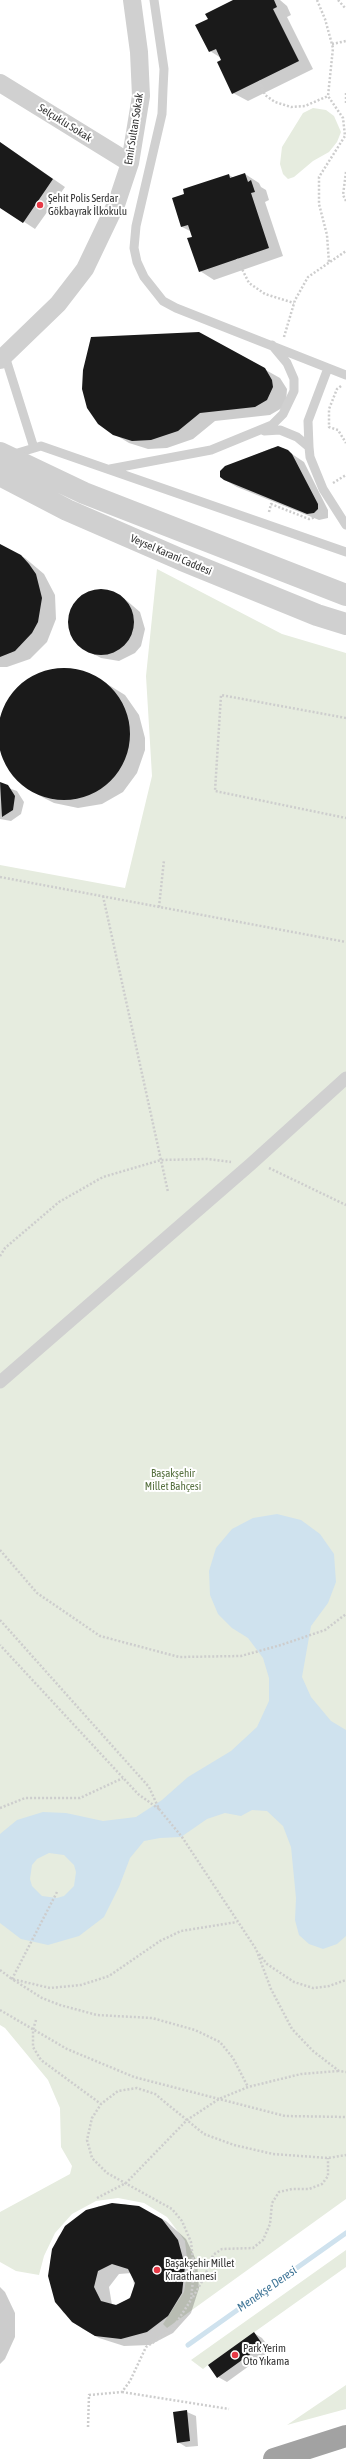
<!DOCTYPE html>
<meta charset="utf-8">
<style>
body{margin:0}
canvas{display:block;background:#fff}
</style>
<canvas width="346" height="2459"></canvas>
<script>
const c = document.querySelector('canvas').getContext('2d');
c.lineJoin = 'round';
function fillPath(path, color) { c.fillStyle = color; c.fill(path, 'evenodd'); }
const shape = rows => new Path2D(rows.map(r => 'M' + r).join(''));
function strokePath(path, color, width, dash) { c.strokeStyle = color; c.lineWidth = width; c.lineCap = dash ? 'butt' : 'round'; c.setLineDash(dash || []); c.stroke(path); }
function label(font, color, halo, rows, align = 'center') {
  c.font = font + ' "Asap Condensed",sans-serif'; c.lineWidth = 4; c.setLineDash([]); c.textBaseline = 'middle'; c.strokeStyle = halo; c.fillStyle = color; for (const [text, x, y, turn = 0] of rows) {
    c.save(); c.translate(x, y); c.rotate((+turn || 0) * Math.PI / 180); c.textAlign = isNaN(turn) ? turn : align; if (halo) c.strokeText(text, 0, 0); c.fillText(text, 0, 0); c.restore();
  }
}
fillPath(shape([
 [313,108,326,110,334,116,341,132,337,142,329,152,313,161,294,177,288,179,283,174,280,164,282,147,303,113],
 [157,569,282,634,346,653,346,2199,167,2328,163,2324,184,2292,188,2268,185,2241,167,2217,144,2203,118,2198,96,2201,72,2214,55,2233,44,2256,39,2275,16,2271,0,2262,0,2212,70,2174,72,2166,61,2147,60,2108,48,2080,5,2028,0,2025,0,865,125,888,152,776,146,676],
 [346,2250,346,2267,208,2365,203,2369,191,2360],
 [346,2385,346,2409,287,2425]
]), '#e6ecdf');
fillPath(shape([
 [277,1514,301,1520,320,1534,334,1554,336,1582,328,1603,311,1626,302,1677,311,1697,331,1721,346,1730,346,1936,337,1944,323,1949,309,1944,299,1935,295,1920,296,1898,291,1847,283,1826,267,1811,252,1810,241,1816,225,1813,207,1819,181,1837,160,1838,144,1841,130,1858,119,1887,104,1917,79,1936,48,1945,21,1939,0,1923,0,1834,17,1820,43,1812,66,1813,103,1821,136,1817,162,1800,188,1777,231,1751,257,1727,269,1701,269,1678,263,1658,248,1638,232,1628,218,1614,210,1595,209,1571,216,1548,232,1529,253,1518],
 [49,1853,64,1855,74,1865,76,1872,74,1886,64,1896,57,1898,42,1896,32,1886,30,1879,32,1865,37,1859]
]), '#cfe2ee');
fillPath(shape([
 [236,0,280,0,287,6,291,15,287,17,313,69,248,101,233,93,221,58,210,51,209,19],
 [0,142,65,187,35,229,0,206],
 [245,174,259,183,261,187,266,190,269,200,265,202,283,256,214,280,200,271,192,232,182,227,173,199,229,175,234,178],
 [264,369,280,378,287,389,286,402,282,408,270,415,215,421,193,439,167,448,148,449,129,443,114,434],
 [272,448,283,448,304,462,328,510,328,518,319,520,237,487,225,480,226,467],
 [0,546,25,558,44,574,55,595,56,619,47,642,30,659,7,667,0,667],
 [105,590,126,600,140,612,145,629,141,646,135,653,119,661,101,658,88,651,74,640,69,623,74,606,87,593],
 [65,668,89,673,104,682,125,695,139,715,145,738,145,750,137,773,123,792,102,804,78,808,54,803,44,798,28,789,11,772,1,750,0,723,6,703,21,685,42,672],
 [0,785,17,791,24,802,21,814,11,821,0,819],
 [125,2204,150,2213,166,2221,186,2239,197,2262,199,2288,191,2313,173,2333,150,2345,124,2346,99,2338,83,2329,63,2312,52,2289,50,2262,58,2237,76,2218,99,2206],
 [132,2273,135,2291,124,2304,112,2305,109,2287,119,2274],
 [0,2287,5,2292,15,2313,15,2337,5,2359,0,2364],
 [254,2333,262,2338,271,2350,227,2382,218,2377],
 [187,2412,196,2416,198,2446,186,2447,178,2442]
]), '#0003');
strokePath(shape([
 [188,2345,346,2233]
]), '#cfe2ee', 5);
fillPath(shape([
 [233,0,274,0,277,7,273,9,299,61,232,94,217,62,221,60,216,49,209,52,195,25,208,19,205,14],
 [0,142,53,179,23,223,0,208],
 [245,173,248,182,251,180,255,192,251,193,269,248,199,272,187,238,192,237,188,225,181,227,172,198,184,194,183,189,229,174,230,178],
 [199,332,265,368,272,380,273,387,267,400,255,407,200,413,178,431,151,440,132,441,113,435,98,424,87,408,82,389,83,370,91,337],
 [278,446,288,450,292,454,318,504,318,509,314,513,307,514,224,480,220,477,220,471,225,466],
 [0,544,21,555,29,564,36,574,42,598,38,622,32,633,15,651,0,657],
 '68 622a33 33 0 1 1 66 0a33 33 0 1 1-66 0Z',
 '-2 734a66 66 0 1 1 132 0a66 66 0 1 1-132 0Z',
 [0,782,8,785,15,796,13,810,2,817],
 [112,2203,139,2206,162,2219,178,2240,185,2266,182,2293,168,2316,147,2332,121,2339,95,2336,72,2322,55,2302,48,2276,52,2249,65,2226,86,2210],
 [112,2264,128,2269,135,2283,130,2298,116,2305,101,2301,94,2287,98,2271],
 [254,2332,263,2345,217,2378,208,2365],
 [187,2410,190,2441,177,2443,173,2412]
]), '#1a1a1a');
strokePath(shape([
 [317,0,325,19,333,48,328,96,343,118,345,136,319,177,319,204,327,235,329,263],
 [338,0,346,9],
 [332,44,346,41],
 [259,81,265,95,275,102,291,107,305,106,328,96],
 [346,93,346,105],
 [346,172,343,195,346,201],
 [237,259,249,283,265,294,294,303],
 [284,337,295,300,308,277,346,251],
 [341,386,337,389,329,409,329,427,338,430,346,443],
 [333,483,346,475],
 [269,512,271,504,309,519,316,517,322,512],
 [346,718,221,695,215,791,346,818],
 [0,877,346,942],
 [103,896,168,1192],
 [159,907,164,860],
 [269,1168,346,1205],
 [0,1256,5,1248,59,1202,103,1177,161,1160,207,1159,231,1162],
 [0,1550,37,1593,100,1636,179,1657,241,1656,281,1645,325,1630,346,1614],
 [0,1620,149,1787,159,1809,138,1794,0,1645],
 [0,1808,25,1798,80,1798,123,1778],
 [159,1809,182,1837,256,1949,271,1989,292,2029,313,2051,339,2071,346,2072],
 [57,1892,12,1979,42,1998,60,2005,97,2015,152,2018,195,2030,220,2042,233,2058,248,2087],
 [259,1954,267,1964,294,1982,313,1988,329,1986,346,1980],
 [0,1970,12,1979,50,1988,81,1985,109,1976,160,1941,181,1931,237,1922],
 [0,2010,67,2049,134,2077,285,2116,346,2117],
 [36,2020,33,2030,33,2047,41,2060,101,2104],
 [97,2198,126,2183,187,2120,219,2099,248,2087,301,2074,338,2071],
 [193,2297,204,2278,213,2255,222,2249,253,2248,263,2240,270,2224,272,2203,279,2192,292,2189,309,2189,322,2184,328,2176,328,2158],
 [122,2392,229,2409],
 [88,2427,89,2395,122,2392,130,2381,146,2347,171,2331,191,2300,194,2269,191,2242,182,2221,172,2209,107,2173,92,2158,87,2140,92,2118,101,2104,118,2091,137,2088,155,2094,204,2134,234,2145,273,2154,328,2158,346,2155]
]), '#cdcdcd', 2.5, [2, 2]);
strokePath(shape([
 [154,0,164,69,163,89,162,114,136,226,134,248,137,262,144,277,163,301,176,308,346,375],
 [5,356,34,448],
 [328,368,308,421,309,447,310,457,323,489,346,525],
 [264,431,280,430,297,437,309,447],
 [11,455,41,446,346,552],
 [110,469,211,450,272,425,283,414,294,391,294,379,287,363,272,345]
]), '#d0d0d0', 9);
strokePath(shape([
 [0,1382,251,1164,346,1078]
]), '#d0d0d0', 13);
strokePath(shape([
 [0,83,130,163],
 [0,360,58,304,85,269,117,202,130,163,141,96,139,52,132,0]
]), '#d0d0d0', 18);
strokePath(shape([
 [0,453,84,493,346,595],
 [0,475,67,510,182,560,317,615,346,624]
]), '#d0d0d0', 22);
strokePath(shape([
 [274,2459,346,2436]
]), '#a2a2a2', 22);
for (const [x, y, r, color] of [
 [40,205,4,"#e63946"],
 [157,2270,4,"#e63946"],
 [235,2355,4,"#e63946"]
]) { const dot = new Path2D(); dot.arc(x, y, r, 0, 2 * Math.PI); c.fillStyle = color; c.fill(dot); strokePath(dot, '#fff', 1.5); }
label('11px', '#333', '#fff', [
 ["Selçuklu Sokak",65,123,32],
 ["Emir Sultan Sokak",134,129,-81],
 ["Veysel Karani Caddesi",171,555,23]
]);
label('11px', '#333', '#fff', [
 ["Şehit Polis Serdar",48,199],
 ["Gökbayrak İlkokulu",48,212],
 ["Başakşehir Millet",165,2264],
 ["Kıraathanesi",165,2277],
 ["Park Yerim",243,2349],
 ["Oto Yıkama",243,2362]
], 'left');
label('11px', '#56703f', '#fff', [
 ["Başakşehir",173,1474],
 ["Millet Bahçesi",173,1487]
]);
label('italic 12px', '#3f7597', '#fff', [
 ["Menekşe Deresi",267,2289,-35]
]);
</script>
